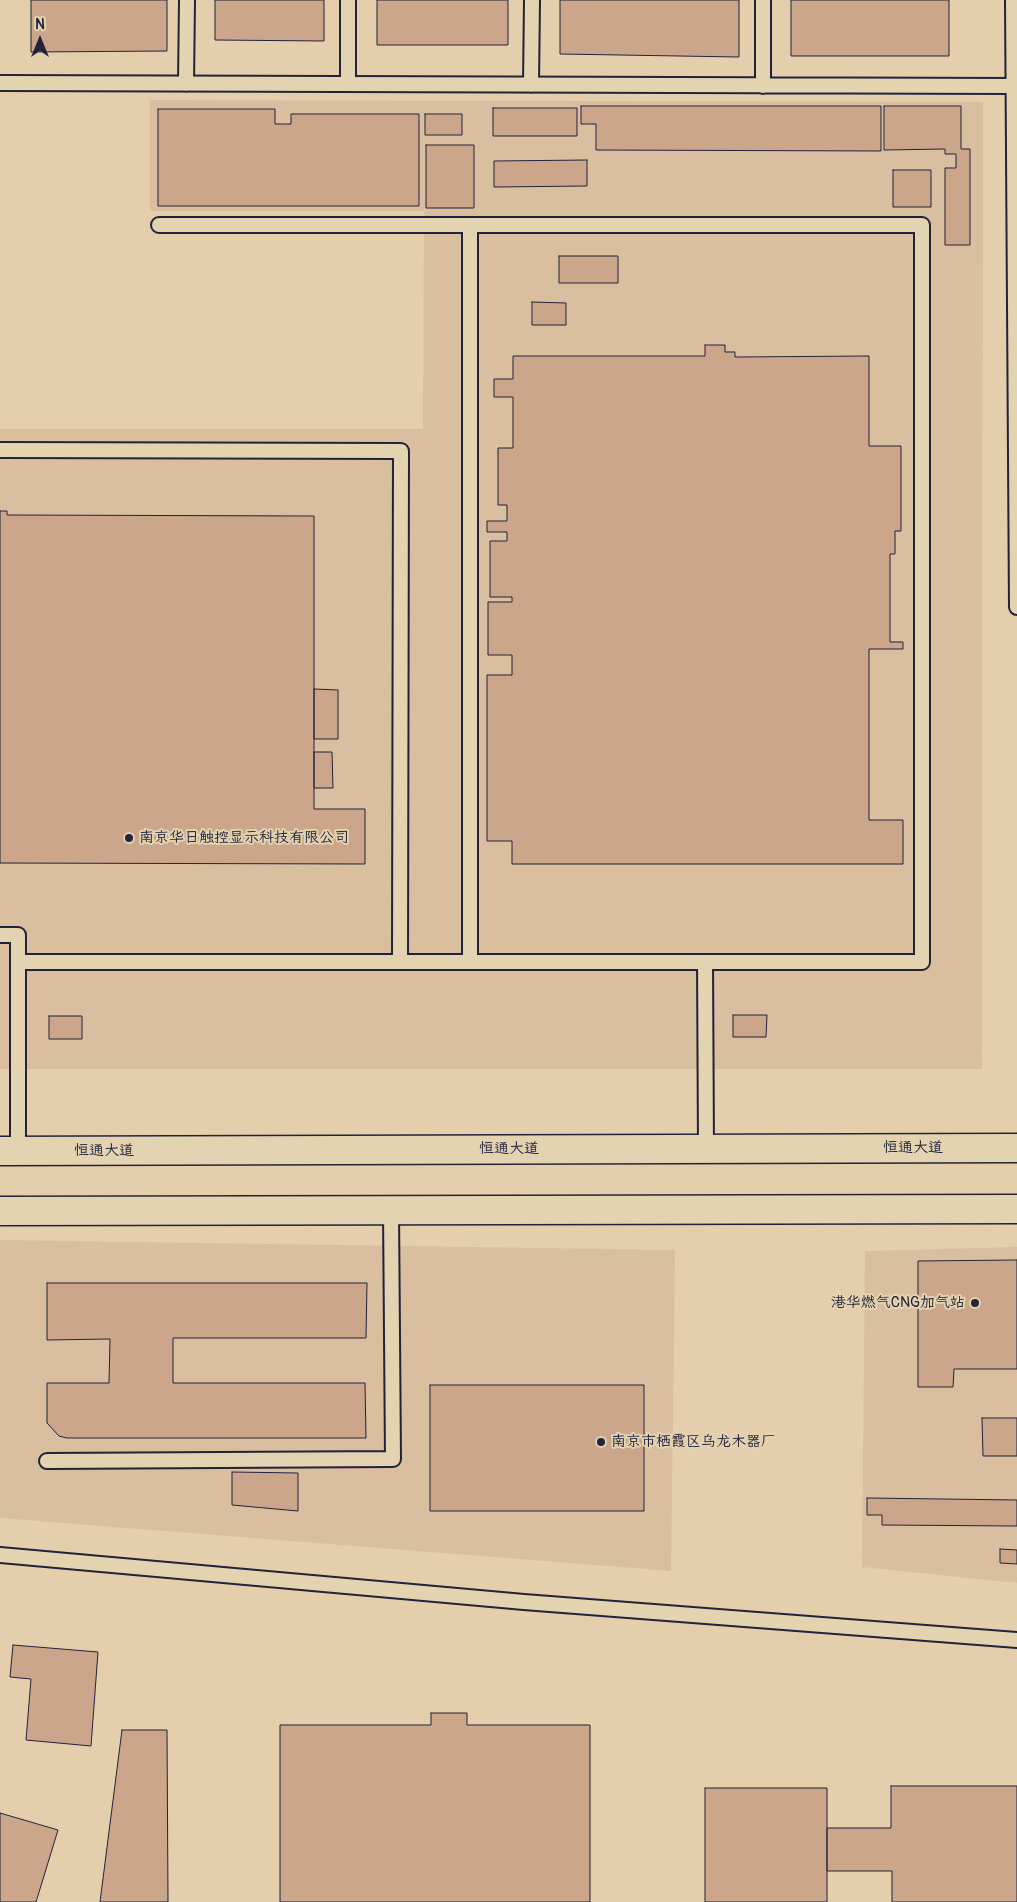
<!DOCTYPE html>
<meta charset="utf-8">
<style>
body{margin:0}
#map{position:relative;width:1017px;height:1902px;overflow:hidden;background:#e5ceac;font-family:Pangolin,sans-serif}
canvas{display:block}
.north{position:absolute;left:15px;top:15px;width:50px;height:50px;-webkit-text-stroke:4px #e4d3b1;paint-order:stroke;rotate:0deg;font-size:14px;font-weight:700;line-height:20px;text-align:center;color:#22223b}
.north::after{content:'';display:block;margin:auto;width:18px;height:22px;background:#22223b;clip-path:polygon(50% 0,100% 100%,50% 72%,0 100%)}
</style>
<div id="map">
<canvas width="1017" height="1902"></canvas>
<div class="north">N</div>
</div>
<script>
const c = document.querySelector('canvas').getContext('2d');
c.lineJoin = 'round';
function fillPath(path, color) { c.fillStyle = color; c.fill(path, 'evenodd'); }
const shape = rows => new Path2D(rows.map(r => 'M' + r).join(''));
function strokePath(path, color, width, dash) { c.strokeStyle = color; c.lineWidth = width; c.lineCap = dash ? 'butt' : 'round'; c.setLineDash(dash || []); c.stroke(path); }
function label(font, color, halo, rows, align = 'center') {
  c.font = font + ' Pangolin,"LXGW WenKai TC",sans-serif'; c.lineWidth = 4; c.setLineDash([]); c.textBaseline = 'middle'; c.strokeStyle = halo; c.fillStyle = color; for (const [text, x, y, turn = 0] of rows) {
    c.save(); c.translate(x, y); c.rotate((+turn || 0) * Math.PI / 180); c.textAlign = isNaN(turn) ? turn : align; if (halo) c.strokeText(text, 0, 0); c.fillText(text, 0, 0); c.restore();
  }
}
fillPath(shape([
 [150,100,983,102,982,1069,0,1069,0,429,423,429,424,211,150,211],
 [0,1240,675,1250,671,1571,0,1518],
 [1017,1247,1017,1583,862,1567,865,1251]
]), '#d9bfa0');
const building = shape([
 [31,0,167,0,167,51,31,52,31,0],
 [215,0,324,0,324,41,215,40,215,0],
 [377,0,508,0,508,45,377,45,377,0],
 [560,0,739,0,739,57,560,54,560,0],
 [791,0,949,0,949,56,791,56,791,0],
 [581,106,881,106,881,151,596,150,596,124,581,124,581,106],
 [884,106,961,106,961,149,970,149,970,245,945,245,945,168,956,168,956,154,945,154,945,149,884,150,884,106],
 [493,108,577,108,577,136,493,136,493,108],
 [158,109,275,109,275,124,291,124,291,114,419,114,419,206,158,206,158,109],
 [425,114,462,114,462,135,425,135,425,114],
 [426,145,474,145,474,208,426,208,426,145],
 [587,160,587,186,494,187,494,161,587,160],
 [893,170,931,170,931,207,893,207,893,170],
 [559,256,618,256,618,283,559,283,559,256],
 [532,302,566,303,566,325,532,325,532,302],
 [705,345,725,345,725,352,735,352,735,357,869,356,869,446,901,446,901,531,895,531,895,554,890,554,890,642,903,642,903,649,869,649,869,820,903,820,903,864,512,864,512,841,487,841,487,675,512,675,512,655,488,655,488,602,512,602,512,597,490,597,490,541,507,541,507,532,487,532,487,521,507,521,507,505,498,505,498,448,513,448,513,397,494,397,494,379,513,379,513,356,705,356,705,345],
 [0,511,7,511,7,515,314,516,314,809,365,809,365,864,0,863,0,511],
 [314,689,338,690,338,739,314,739,314,689],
 [314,752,332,752,333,788,314,788,314,752],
 [733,1015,767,1015,766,1037,733,1037,733,1015],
 [49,1016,82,1016,82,1039,49,1039,49,1016],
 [1017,1260,1017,1369,954,1369,953,1387,918,1387,918,1261,1017,1260],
 [47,1283,367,1283,366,1338,173,1338,173,1383,365,1383,366,1438,67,1438,59,1436,47,1423,47,1383,109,1383,110,1339,47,1340,47,1283],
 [430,1385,644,1385,644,1511,430,1511,430,1385],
 [982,1418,1017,1418,1017,1456,983,1456,982,1418],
 [232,1472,298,1473,298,1511,232,1505,232,1472],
 [867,1498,1017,1500,1017,1526,882,1525,882,1515,867,1515,867,1498],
 [1000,1549,1017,1550,1017,1564,1000,1563,1000,1549],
 [13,1645,98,1652,91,1746,26,1740,31,1679,10,1677,13,1645],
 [431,1713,467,1713,467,1725,590,1725,590,1902,280,1902,280,1725,431,1725,431,1713],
 [122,1730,167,1730,168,1902,100,1902,122,1730],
 [891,1786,1017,1786,1017,1902,892,1902,892,1871,827,1871,827,1828,891,1828,891,1786],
 [705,1788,827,1788,827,1902,705,1902,705,1788],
 [0,1813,58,1830,36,1902,0,1902,0,1813]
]);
fillPath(building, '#cba68a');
strokePath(building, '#22223b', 1);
const service = shape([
 [1013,0,1017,607],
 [0,83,1014,86],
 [186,84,187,0],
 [348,84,348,0],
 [531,85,532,0],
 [763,86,763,0],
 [159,225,470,225],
 [0,450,401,451,400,962],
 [0,935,18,935,18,962],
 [705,962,706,1149],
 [18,1151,18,962,922,962,922,225,470,225,470,962],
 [47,1461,393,1459,391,1210],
 [0,1555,524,1602,1017,1640]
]);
const secondary = shape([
 [0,1151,1017,1148],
 [0,1211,1017,1209]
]);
strokePath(service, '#22223b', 18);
strokePath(secondary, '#22223b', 31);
strokePath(service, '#e4d3b1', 14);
strokePath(secondary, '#e4d3b1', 28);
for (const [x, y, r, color] of [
 [129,838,5,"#22223b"],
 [975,1303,5,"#22223b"],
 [601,1442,5,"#22223b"]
]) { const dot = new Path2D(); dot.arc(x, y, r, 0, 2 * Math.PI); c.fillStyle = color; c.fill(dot); strokePath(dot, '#e4d3b1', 2); }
label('15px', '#22223b', '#e4d3b1', [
 ["南京华日触控显示科技有限公司",139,838],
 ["港华燃气CNG加气站",965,1303,"right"],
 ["南京市栖霞区乌龙木器厂",611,1442]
], 'left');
label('15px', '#22223b', '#e4d3b1', [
 ["恒通大道",913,1148],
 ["恒通大道",509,1149],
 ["恒通大道",104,1151]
]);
</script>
